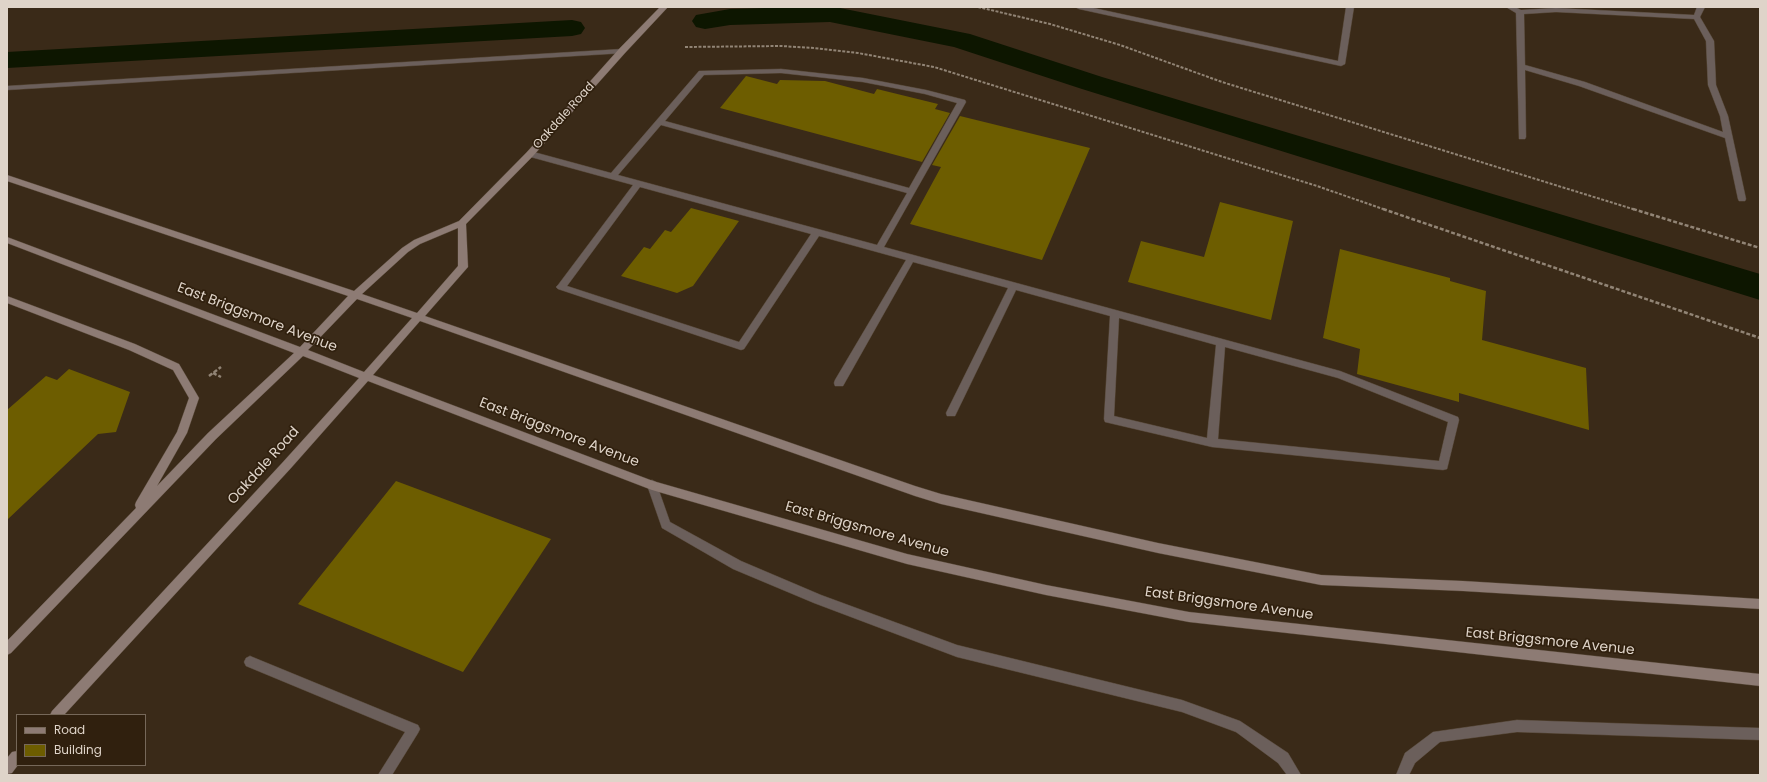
<!DOCTYPE html>
<style>
body{margin:0}
#map{position:relative;width:1767px;height:782px;overflow:hidden;background:#3a2a18;font-family:Poppins,sans-serif}
canvas{display:block}
.frame{position:absolute;inset:0;border:8px solid #dfd4c9;pointer-events:none}
.legend{position:absolute;left:16px;top:714px;width:130px;height:52px;box-sizing:border-box;background:#30200e;border:1px solid #766859;margin:0;padding:5px 7px;list-style:none;font-size:12px;color:#dfd4c9}
.legend li{display:flex;align-items:center;gap:8px;height:20px}
.legend b{width:20px;border:1px solid #766859}
</style>
<div id="map">
<canvas width="1767" height="782"></canvas>
<div class="frame"></div>
<ul class="legend">
<li><b style="height:5px;background:#8d7b74"></b>Road</li>
<li><b style="height:11px;background:#6d5d00"></b>Building</li>
</ul>
</div>
<script>
const c = document.querySelector('canvas').getContext('2d');
c.lineJoin = 'round';
const shape = rows => new Path2D(rows.map(r => 'M' + r).join(''));
function fillPath(path, color) { c.fillStyle = color; c.fill(path, 'evenodd'); }
function strokePath(path, color, width, dash) { c.strokeStyle = color; c.lineWidth = width; c.lineCap = dash ? 'butt' : 'round'; c.setLineDash(dash || []); c.stroke(path); }
function label(font, color, halo, rows, align = 'center') {
  c.font = font + ' Poppins,sans-serif'; c.lineWidth = 3.5; c.setLineDash([]); c.textBaseline = 'middle'; c.strokeStyle = halo; c.fillStyle = color; for (const [text, x, y, turn = 0] of rows) {
    c.save(); c.translate(x, y); c.rotate((+turn || 0) * Math.PI / 180); c.textAlign = isNaN(turn) ? turn : align; if (halo) c.strokeText(text, 0, 0); c.fillText(text, 0, 0); c.restore();
  }
}
fillPath(shape([
 [800,7,835,7,970,34,1102,77,1760,274,1760,300,1082,89,954,47,830,22,730,25,705,29,696,27,692,21,696,15,730,9,800,7],
 [572,20,581,22,585,28,581,34,572,36,7,68,7,52,572,20]
]), '#0d1600');
fillPath(shape([
 [746,76,777,84,780,80,825,81,874,94,877,89,938,104,935,109,950,113,922,162,720,108],
 [960,116,1090,148,1042,260,910,224,941,167,932,165],
 [1220,202,1293,221,1271,320,1128,282,1141,241,1204,257],
 [691,208,739,221,693,286,677,293,621,276,644,247,650,249,665,230,671,232],
 [1340,249,1450,278,1450,281,1486,291,1482,340,1586,368,1589,430,1459,393,1459,402,1357,374,1360,349,1323,338],
 [69,369,130,392,116,432,98,434,7,520,7,410,46,376,57,380],
 [396,481,551,539,463,672,298,604]
]), '#6d5d00');
const lane = shape([
 [1075,7,1089,7,1338,61,1346,7,1354,7,1345,64,1341,66,1079,9,1075,7],
 [1506,7,1515,7,1521,10,1556,8,1694,15,1697,7,1705,7,1700,17,1714,41,1716,85,1728,116,1746,199,1745,201,1739,201,1738,199,1725,138,1579,86,1525,70,1526,137,1525,139,1519,139,1516,13,1506,7],
 [1556,12,1694,19,1706,41,1708,85,1720,116,1723,132,1585,82,1525,65,1524,14,1556,12],
 [622,49,625,49,625,53,7,90,7,86,622,49],
 [781,69,863,78,926,90,965,100,966,102,884,247,1340,371,1458,417,1459,420,1447,469,1443,470,1212,447,1105,422,1104,419,1110,316,1016,290,955,416,947,416,946,413,1008,288,913,262,843,386,835,386,834,383,835,380,906,260,819,236,744,349,741,350,558,289,556,287,558,285,633,185,527,156,527,152,530,151,611,173,699,71,781,69],
 [781,73,863,82,925,94,957,103,909,188,665,121,704,75,781,73],
 [661,125,907,193,877,245,618,175,661,125],
 [640,187,811,234,739,342,567,286,640,187],
 [1119,318,1216,345,1207,438,1114,416,1119,318],
 [1225,347,1338,378,1448,422,1439,461,1218,439,1225,347],
 [652,480,656,482,657,485,670,522,741,561,821,595,957,645,1182,700,1240,721,1288,753,1301,775,1287,775,1278,763,1236,732,1182,712,957,657,814,603,733,569,662,528,647,485,648,482,652,480],
 [250,656,418,725,420,729,418,733,392,775,378,775,405,732,246,666,244,662,246,658,250,656],
 [1517,720,1760,728,1760,740,1517,732,1440,742,1415,763,1409,775,1396,775,1405,753,1433,732,1517,720]
]);
const secondary = shape([
 [660,7,668,7,625,53,533,156,466,224,468,267,425,316,915,486,941,494,1158,543,1321,575,1463,581,1760,599,1760,609,1463,591,1321,585,1158,553,941,504,915,496,420,321,373,375,653,481,907,554,1046,585,1189,612,1760,674,1760,686,1189,622,1046,595,907,564,652,490,368,381,291,468,64,715,50,715,52,711,283,462,359,378,303,356,216,439,11,653,7,655,7,641,136,508,135,505,136,502,177,432,189,398,173,370,129,350,7,303,7,296,135,344,179,364,199,398,187,433,157,486,208,433,294,353,7,243,7,237,300,347,348,296,7,181,7,175,354,291,402,248,414,240,459,221,527,152,619,49,660,7],
 [458,228,458,266,417,313,362,294,408,252,420,244,458,228],
 [357,299,412,318,364,372,308,350,357,299],
 [17,751,17,765,18,765,12,773,7,774,7,758,12,752,17,751]
]);
strokePath(lane, '#544534', 1);
strokePath(secondary, '#544534', 1);
strokePath(shape([
 [978,7,1050,24,1120,45,1222,82,1636,210],
 [685,47,781,46,814,48,858,53,934,67,1317,186,1386,210]
]), '#918475', 2, [3, 1.5]);
strokePath(shape([
 [1383,209,1760,338],
 [1633,209,1760,248],
 [213,373,221,377],
 [209,376,221,367]
]), '#918475', 2.5, [4, 2]);
fillPath(lane, '#6b5f5b');
fillPath(secondary, '#8d7b74');
label('12px', '#dfd4c9', '#30200e', [
 ["Oakdale Road",564,116,-48]
]);
label('14px', '#dfd4c9', '#30200e', [
 ["East Briggsmore Avenue",257,318,21],
 ["East Briggsmore Avenue",559,433,21],
 ["Oakdale Road",264,466,-48],
 ["East Briggsmore Avenue",867,530,16],
 ["East Briggsmore Avenue",1229,604,8],
 ["East Briggsmore Avenue",1550,642,6]
]);
</script>
